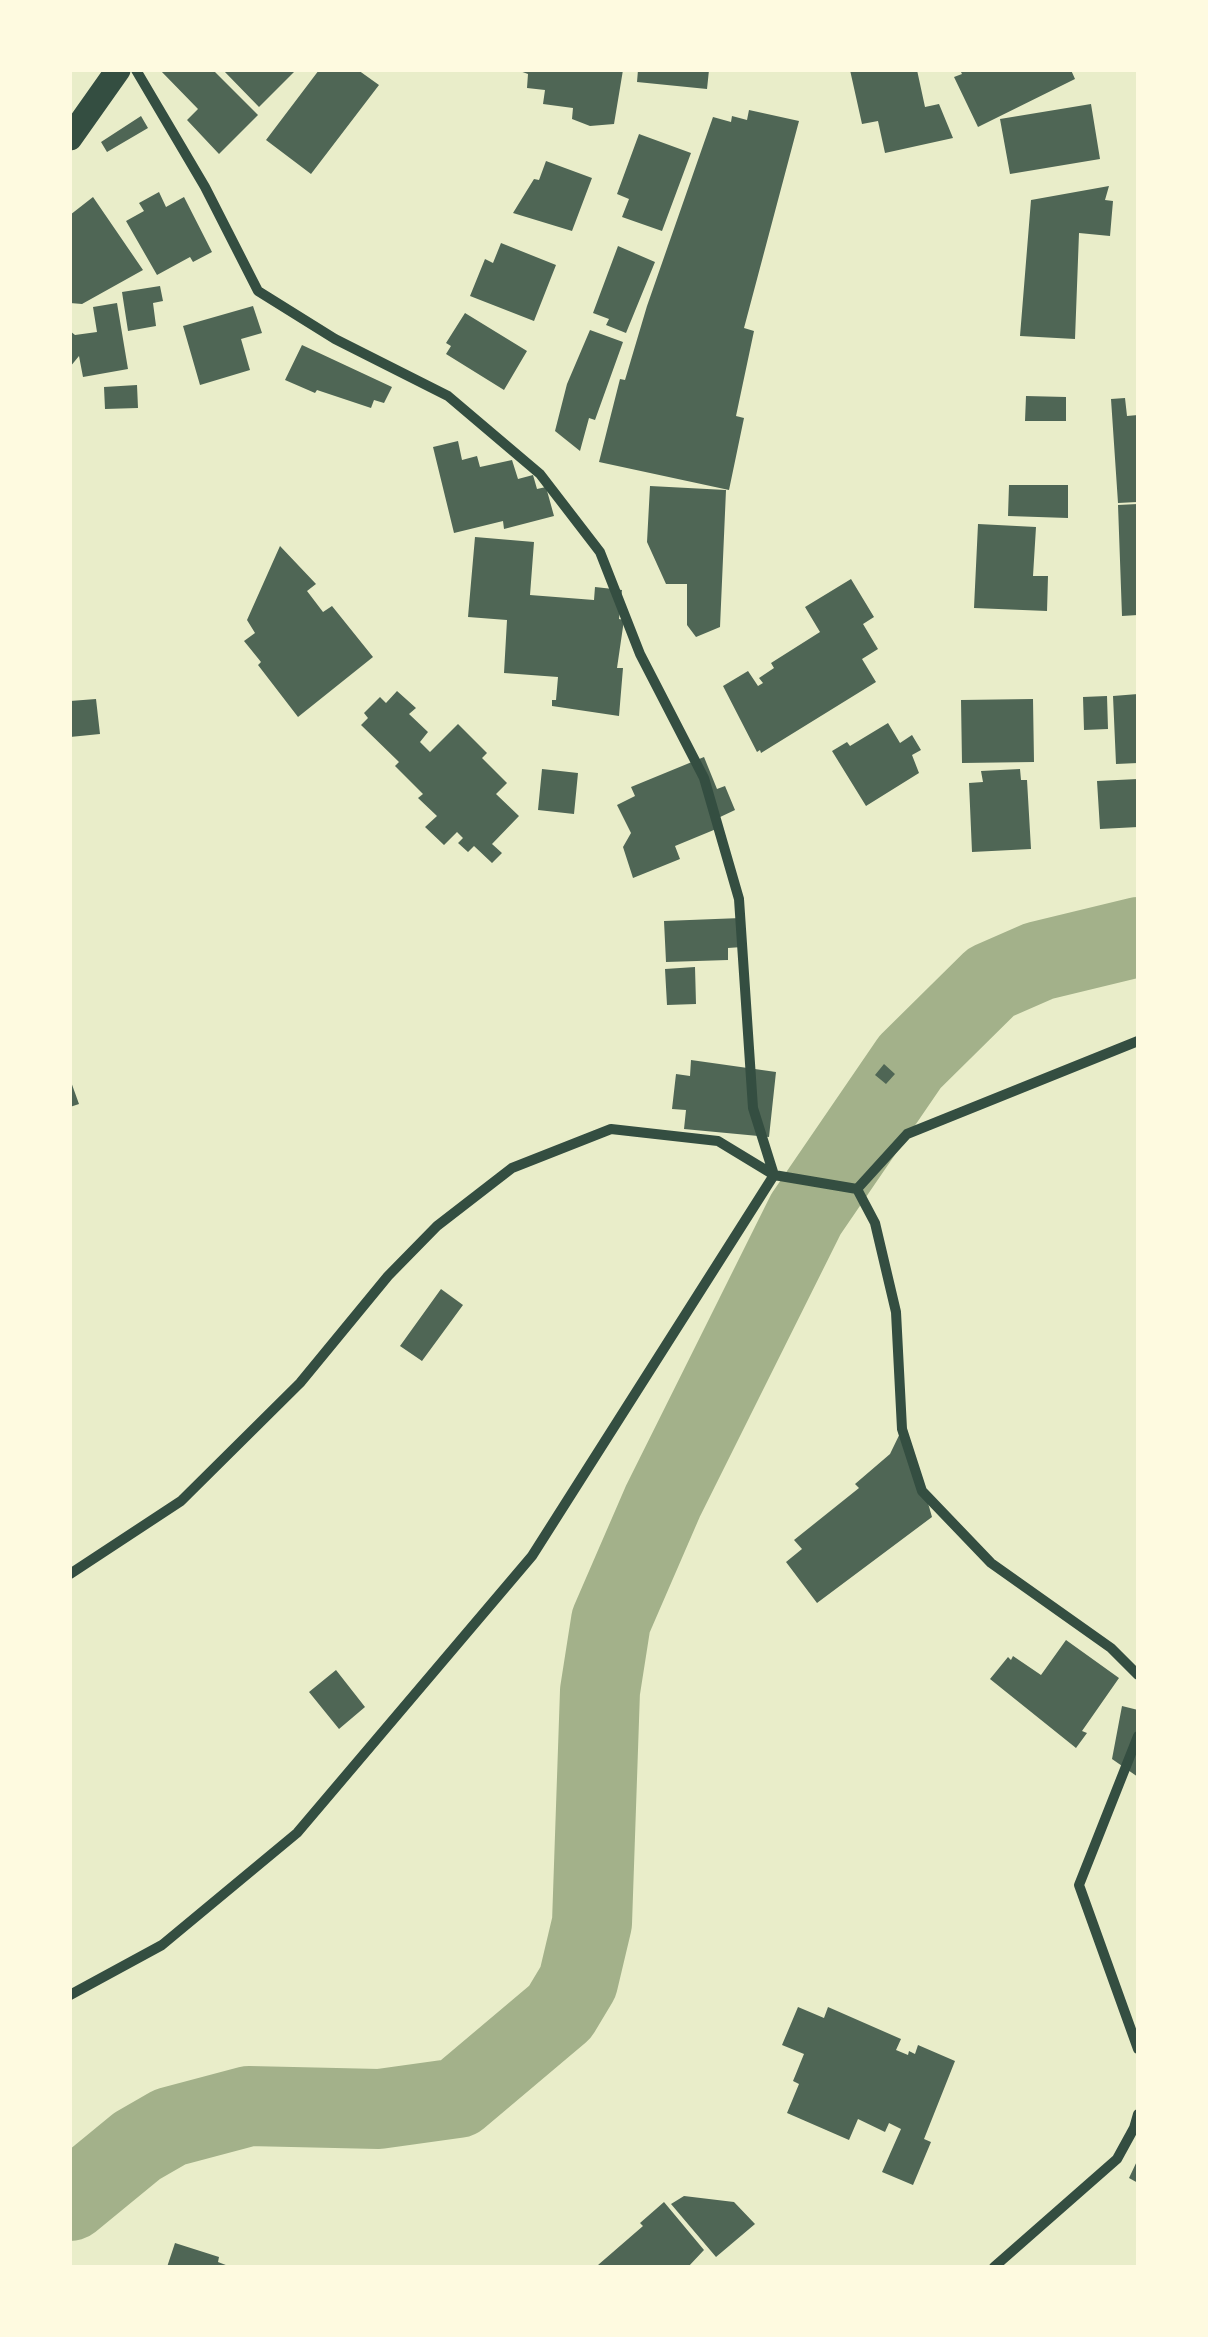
<!DOCTYPE html>
<style>
body{margin:0}
#map{position:relative;width:1208px;height:2337px;overflow:hidden;background:#e9edc9;font-family:Figtree,sans-serif}
canvas{display:block}
.frame{position:absolute;inset:0;border:72px solid #fefae0;pointer-events:none}
</style>
<div id="map">
<canvas width="1208" height="2337"></canvas>
<div class="frame"></div>
</div>
<script>
const c = document.querySelector('canvas').getContext('2d');
c.lineJoin = 'round';
const shape = rows => new Path2D(rows.map(r => 'M' + r).join(''));
function strokePath(path, color, width, dash) { c.strokeStyle = color; c.lineWidth = width; c.lineCap = dash ? 'butt' : 'round'; c.setLineDash(dash || []); c.stroke(path); }
function fillPath(path, color) { c.fillStyle = color; c.fill(path, 'evenodd'); }
strokePath(shape([
 [70,2201,137,2146,170,2127,249,2106,379,2109,458,2098,560,2012,578,1982,592,1923,600,1691,611,1621,663,1501,806,1214,910,1062,991,982,1039,961,1138,937]
]), '#a3b18a', 80);
fillPath(shape([
 [160,70,213,70,258,115,219,154,187,120,198,109],
 [223,70,296,70,259,107],
 [319,70,358,70,379,85,311,174,266,140],
 [517,70,623,70,614,124,590,126,572,119,573,108,543,104,545,90,527,88,528,74],
 [638,70,709,70,707,89,637,82],
 [850,70,917,70,925,107,939,104,953,138,885,153,878,121,862,124],
 [960,70,1071,70,1075,79,978,127,954,77,962,74],
 [1091,104,1100,159,1010,174,1000,119],
 [749,110,799,121,744,328,754,331,736,416,744,418,729,490,599,462,620,379,625,380,647,306,713,117,731,122,732,116,747,120],
 [141,116,148,128,107,152,101,142],
 [639,134,691,153,662,231,622,217,629,199,617,194],
 [546,161,592,178,572,231,513,213,534,179,539,180],
 [1109,186,1105,200,1113,201,1110,236,1079,233,1075,339,1020,336,1031,200],
 [159,192,166,207,184,197,212,252,193,262,190,257,157,275,126,221,144,211,139,203],
 [93,197,143,270,82,304,70,303,70,215],
 [501,243,556,265,534,321,470,296,485,259,493,263],
 [618,246,655,262,626,333,606,325,609,319,593,313],
 [160,286,163,301,153,303,156,326,128,331,122,292],
 [117,303,128,369,83,377,79,356,70,367,70,331,75,335,97,332,93,307],
 [253,306,262,333,241,339,250,370,200,385,183,326],
 [465,313,527,351,504,390,446,354,451,346,446,343],
 [590,330,623,342,595,420,589,418,580,451,555,431,567,384],
 [302,345,392,387,384,403,374,400,371,408,317,390,315,393,285,380],
 [137,385,138,408,105,409,104,387],
 [1026,396,1066,397,1066,421,1025,421],
 [1125,398,1127,416,1138,415,1138,498,1137,502,1118,503,1111,399],
 [458,441,462,460,477,456,480,467,512,460,518,479,533,475,537,489,546,487,554,516,504,529,503,521,454,533,433,447],
 [1009,485,1068,485,1068,518,1008,516],
 [650,486,726,490,720,627,696,637,687,625,687,584,666,584,647,542],
 [1138,504,1138,615,1122,616,1118,505],
 [978,524,1036,527,1033,576,1048,576,1047,611,974,608],
 [475,537,534,542,530,595,594,600,595,587,622,590,619,619,624,620,617,668,623,668,619,716,552,706,552,700,556,700,558,677,504,673,507,620,468,617],
 [280,546,316,584,307,591,323,612,332,606,373,657,298,717,258,665,261,662,244,641,255,633,247,620],
 [851,579,874,617,863,624,878,649,862,659,876,682,761,753,760,750,757,752,723,686,748,671,758,686,763,683,759,678,774,668,771,663,820,632,805,607],
 [397,691,416,708,409,714,428,732,420,742,430,752,458,724,487,753,482,758,507,783,496,794,519,816,492,844,502,853,492,863,474,846,468,852,458,843,463,838,457,832,444,845,425,827,437,816,418,798,423,794,395,766,399,762,361,725,368,718,364,713,380,697,386,703],
 [1138,694,1138,763,1116,764,1113,696],
 [1107,696,1108,729,1084,730,1083,697],
 [96,699,100,734,70,737,70,701],
 [1033,699,1034,762,962,763,961,700],
 [888,723,900,743,912,735,921,750,912,755,919,773,866,806,832,751,847,742,850,746],
 [704,757,717,789,725,786,735,810,718,818,721,827,675,846,680,859,633,878,623,847,631,833,617,805,635,796,631,787],
 [542,769,578,773,574,814,538,810],
 [1020,769,1021,780,1027,780,1031,849,972,852,969,783,983,782,981,771],
 [1138,779,1138,827,1100,829,1097,781],
 [741,918,742,947,728,948,728,960,666,962,664,921],
 [695,967,696,1004,667,1005,665,969],
 [691,1060,776,1072,769,1137,684,1129,686,1110,672,1109,676,1074,690,1076],
 [884,1064,895,1074,886,1084,875,1075],
 [70,1079,79,1104,70,1107],
 [441,1289,463,1305,422,1361,400,1346],
 [905,1423,932,1517,817,1603,786,1562,802,1549,794,1540,859,1488,855,1484,890,1454],
 [1066,1640,1119,1678,1082,1731,1087,1733,1076,1748,990,1679,1008,1657,1011,1660,1013,1656,1041,1675],
 [336,1670,365,1707,339,1729,309,1692],
 [1122,1706,1138,1710,1138,1777,1112,1759],
 [798,2007,824,2018,828,2007,901,2039,896,2050,908,2055,909,2051,915,2054,918,2045,955,2061,924,2139,931,2142,913,2185,882,2172,901,2129,889,2123,885,2132,858,2119,849,2140,787,2113,799,2084,793,2081,804,2054,782,2045],
 [1138,2159,1138,2183,1129,2178],
 [684,2196,734,2202,755,2224,716,2257,671,2204],
 [664,2202,704,2250,688,2267,600,2267,598,2265,643,2226,640,2223],
 [175,2243,219,2257,218,2262,231,2267,167,2267]
]), '#4f6655');
strokePath(shape([
 [857,1189,875,1223,896,1312,902,1429,922,1491,991,1563,1111,1648,1138,1675],
 [857,1189,907,1134,1138,1041],
 [70,1574,181,1501,300,1383,388,1276,437,1226,512,1168,611,1129,718,1141,774,1175,857,1189],
 [1138,1736,1079,1885,1138,2049],
 [70,1995,162,1945,297,1833,532,1556,774,1175,753,1108,739,899,704,778,640,654,600,552,540,474,448,396,335,339,258,291,205,187,136,70],
 [994,2267,1117,2159,1134,2128,1138,2114]
]), '#344e41', 10);
strokePath(shape([
 [70,138,118,70]
]), '#344e41', 25);
</script>
